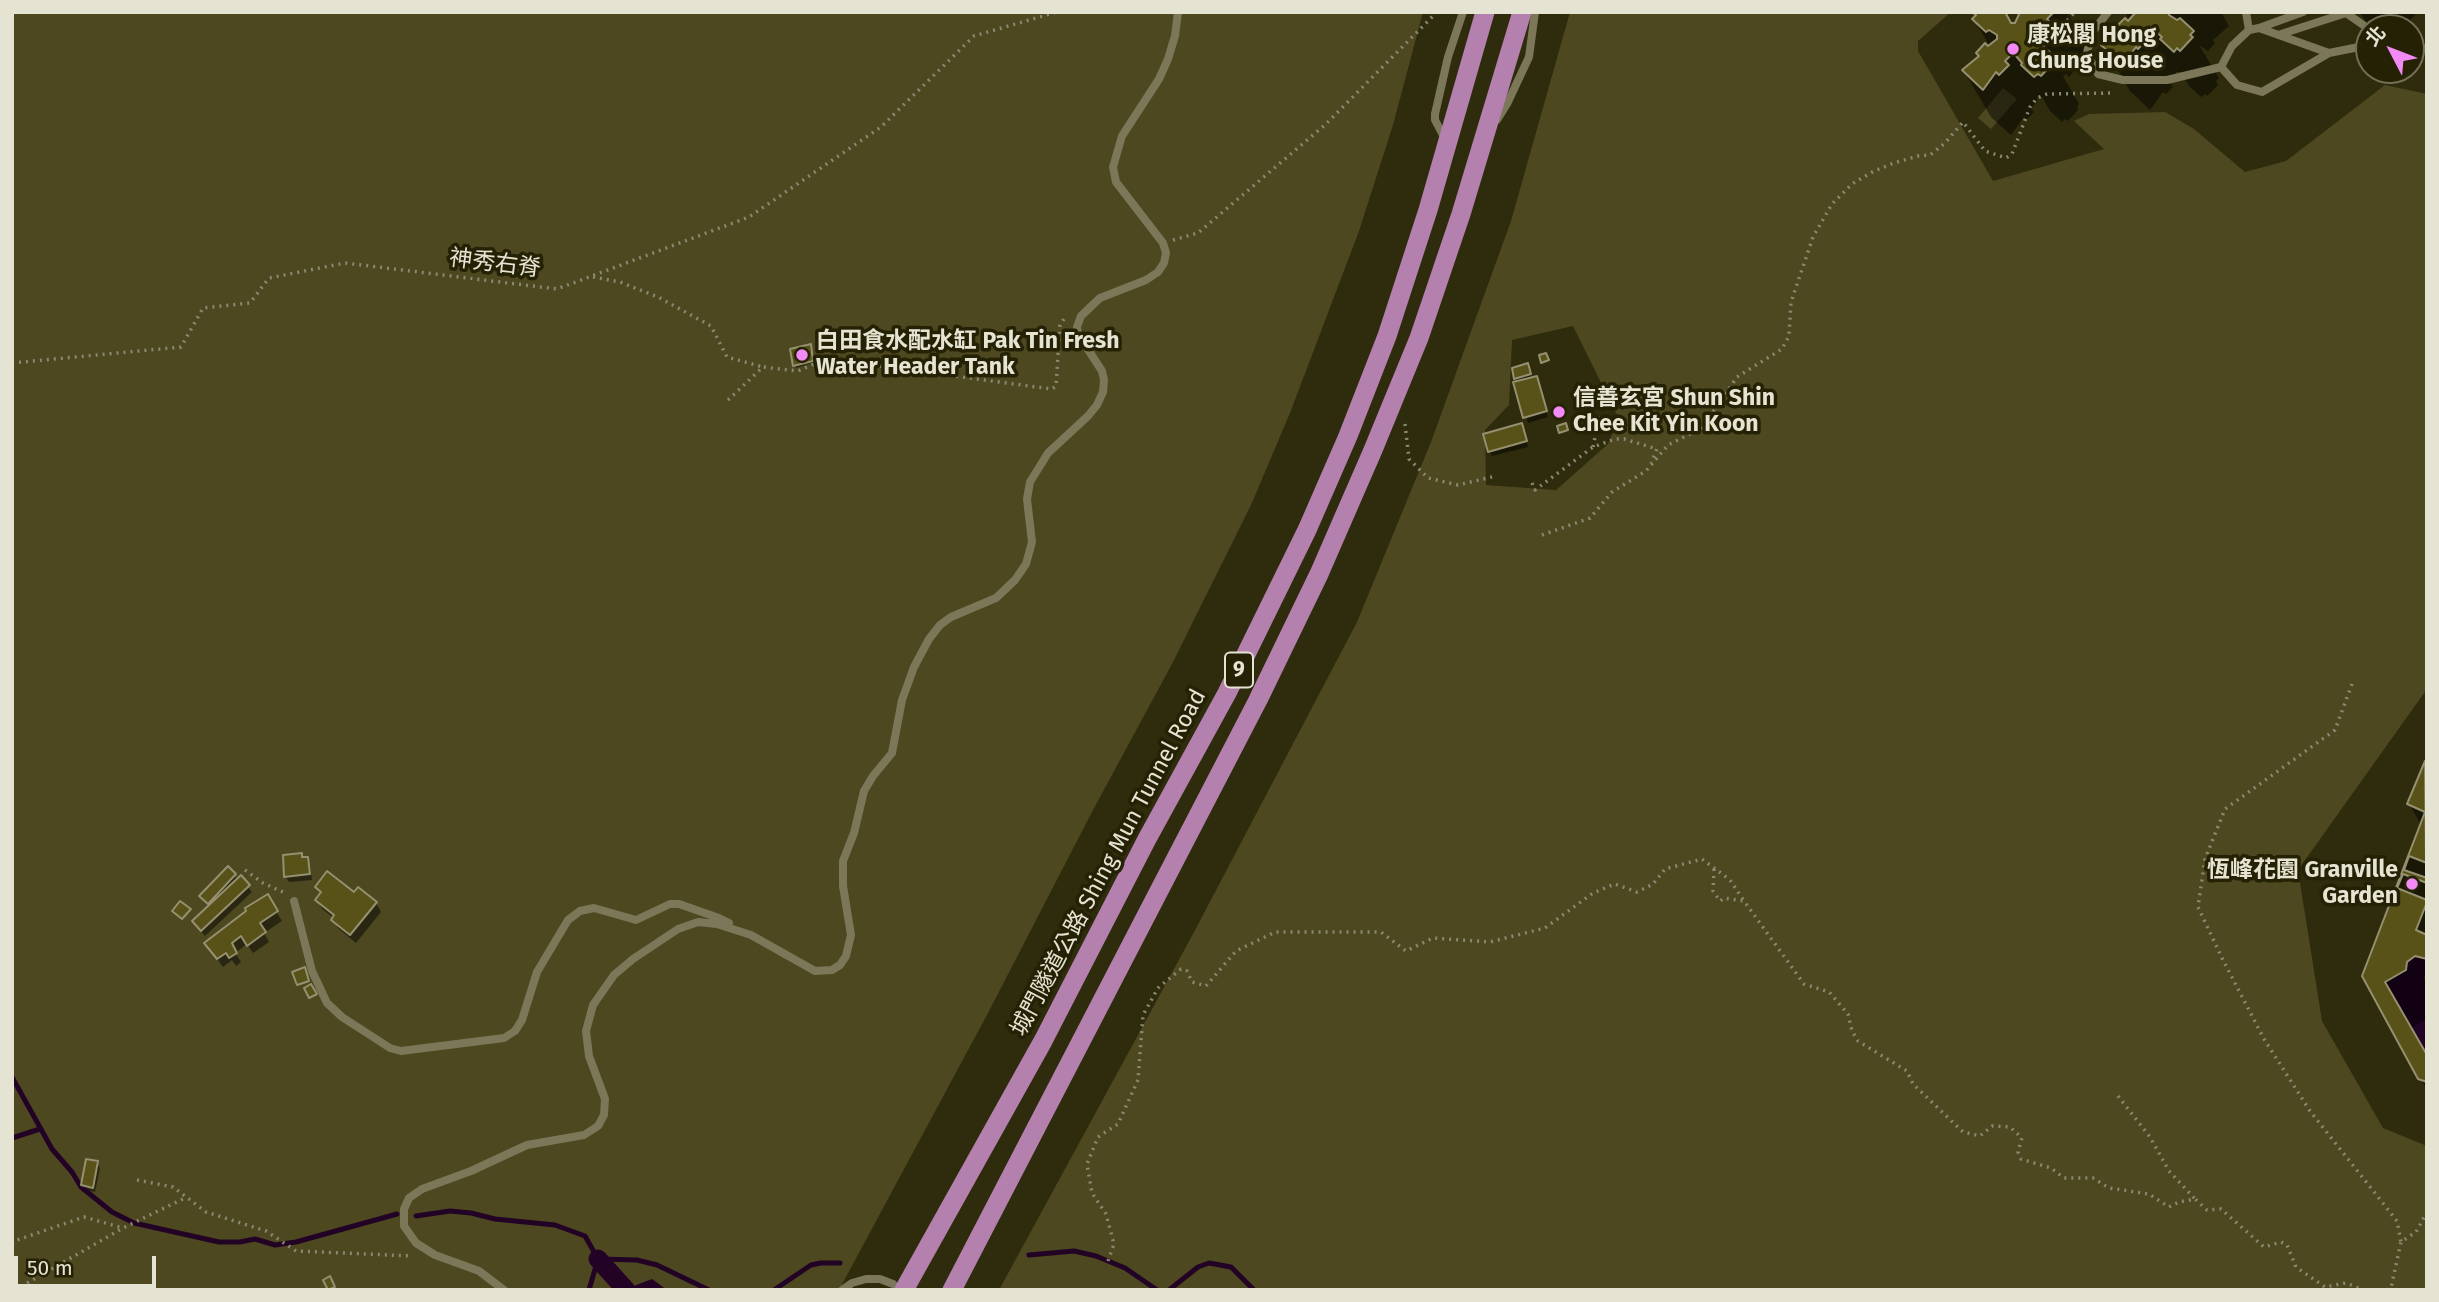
<!DOCTYPE html>
<meta charset="utf-8">
<style>
body{margin:0}
#map{position:relative;width:2439px;height:1302px;overflow:hidden;background:#2f2b0d;font-family:"Fira Sans","Noto Sans TC",sans-serif}
canvas{display:block}
.frame{position:absolute;inset:0;border:14px solid #e5e3d2;pointer-events:none}
.north{position:absolute;left:2355px;top:14px;width:70px;height:70px;box-sizing:border-box;background:#252104;border:2px solid #726f56;border-radius:50%;rotate:312deg;font-size:19px;font-weight:700;line-height:28px;text-align:center;color:#e5e3d2}
.north::after{content:'';display:block;margin:auto;width:24px;height:32px;background:#f18af4;clip-path:polygon(50% 0,100% 100%,50% 72%,0 100%)}
.scale{position:absolute;left:14px;top:1256px;width:142px;height:32px;box-sizing:border-box;border:4px solid #e5e3d2;border-top:0;padding-left:9px;font-size:21px;line-height:24px;white-space:nowrap;color:#e5e3d2;-webkit-text-stroke:5px #252104;paint-order:stroke}
</style>
<div id="map">
<canvas width="2439" height="1302"></canvas>
<div class="frame"></div>
<div class="north">北</div>
<div class="scale">50 m</div>
</div>
<script>
const c = document.querySelector('canvas').getContext('2d');
c.lineJoin = 'round';
function fillPath(path, color) { c.fillStyle = color; c.fill(path, 'evenodd'); }
const shape = rows => new Path2D(rows.map(r => 'M' + r).join(''));
function strokePath(path, color, width, dash) { c.strokeStyle = color; c.lineWidth = width; c.lineCap = dash ? 'butt' : 'round'; c.setLineDash(dash || []); c.stroke(path); }
function label(font, color, halo, rows, align = 'center') {
  c.font = font + ' "Fira Sans","Noto Sans TC",sans-serif'; c.lineWidth = 7; c.setLineDash([]); c.textBaseline = 'middle'; c.strokeStyle = halo; c.fillStyle = color; for (const [text, x, y, turn = 0] of rows) {
    c.save(); c.translate(x, y); c.rotate((+turn || 0) * Math.PI / 180); c.textAlign = isNaN(turn) ? turn : align; if (halo) c.strokeText(text, 0, 0); c.fillText(text, 0, 0); c.restore();
  }
}
fillPath(shape([
 [12,12,1423,12,1393,125,1359,231,1290,413,1251,505,1172,664,1093,810,988,1013,839,1290,12,1290],
 [1570,12,1951,12,1918,41,1918,51,1993,181,2104,149,2074,121,2089,114,2165,112,2194,129,2245,172,2286,161,2385,85,2427,94,2427,689,2298,870,2322,1021,2383,1128,2427,1146,2427,1290,999,1290,1193,934,1357,622,1431,442,1511,221],
 [1573,326,1619,419,1608,444,1556,490,1486,485,1485,430,1509,405,1512,340],
 [2003,88,2017,99,1991,129,1978,118]
]), '#4d4820');
fillPath(shape([
 [2415,956,2427,959,2427,974,2423,977,2427,983,2427,1055,2385,982,2406,970,2407,962],
 [652,1279,667,1290,623,1290,626,1289]
]), '#230325');
fillPath(shape([
 [1977,12,2005,12,2012,25,2017,24,2021,12,2067,12,2089,52,2073,65,2075,69,2069,77,2066,74,2063,76,2079,104,2077,107,2078,110,2068,121,2065,119,2062,122,2050,111,2042,97,2037,97,2037,102,2031,108,2034,112,2026,120,2024,117,2011,135,1991,117,1964,71,1993,52,1974,19,1977,16],
 [2125,12,2221,12,2229,26,2213,40,2215,43,2208,51,2199,45,2219,78,2216,81,2218,85,2207,96,2205,94,2201,97,2189,86,2181,72,2176,72,2176,76,2170,82,2173,87,2166,94,2163,92,2150,110,2130,91,2104,45,2133,27],
 [2360,12,2416,12,2416,14,2410,20,2412,24,2409,28,2369,28],
 [811,348,813,363,796,368,792,350],
 [1528,368,1531,379,1536,378,1539,383,1548,417,1528,423,1516,378],
 [1524,430,1528,447,1492,456,1489,451],
 [2426,763,2427,1019,2410,1029,2427,1058,2427,1090,2364,976,2422,826,2409,804],
 [301,855,310,864,312,880,289,882,285,876],
 [234,875,238,881,241,878,252,892,205,936,194,922,210,907,202,897],
 [317,887,354,894,376,903,381,912,356,943,338,928,333,920,334,918,322,909,317,900,321,895],
 [267,897,282,921,264,933,269,942,253,953,247,944,235,953,241,962,236,966,232,960,223,967,206,943],
 [97,1163,100,1168,95,1192,86,1190,83,1185]
]), '#0007');
strokePath(shape([
 [12,1077,52,1149,72,1172,81,1187,112,1212,134,1223,219,1242,240,1242,255,1239,275,1245,296,1242,397,1214],
 [12,1138,40,1129],
 [416,1216,450,1211,471,1213,495,1219,555,1225,585,1236,598,1259,637,1260,657,1265,709,1290],
 [1029,1255,1074,1251,1096,1256,1125,1268,1157,1290],
 [589,1290,598,1259],
 [774,1290,811,1265,821,1263,840,1263],
 [1169,1290,1198,1267,1209,1263,1231,1267,1254,1290]
]), '#230325', 5);
strokePath(shape([
 [598,1259,626,1290]
]), '#230325', 19);
const building = shape([
 [2005,12,2011,23,2015,23,2020,12,2054,12,2047,19,2050,22,2041,32,2038,29,2032,36,2029,36,2030,41,2038,46,2040,43,2054,56,2051,60,2053,63,2041,76,2038,74,2034,77,2021,65,2022,63,2016,56,2016,52,2011,51,2011,55,2005,61,2009,65,1999,75,1996,72,1983,90,1962,70,1979,56,1976,53,1985,43,1988,46,1997,39,1997,35,1989,30,1986,32,1972,19,1976,15,1973,13,2005,12],
 [2136,12,2169,12,2169,15,2177,20,2180,18,2194,31,2190,35,2193,37,2180,51,2177,48,2174,52,2160,39,2162,37,2155,31,2155,26,2151,26,2151,30,2144,36,2148,39,2138,49,2136,47,2123,65,2101,45,2118,31,2115,28,2125,18,2128,21,2136,12],
 [811,344,813,361,793,366,790,349,811,344],
 [1546,353,1549,360,1541,363,1539,355,1546,353],
 [1528,363,1531,374,1514,379,1512,368,1528,363],
 [1537,376,1547,411,1523,418,1513,382,1537,376],
 [1522,423,1527,441,1488,452,1483,434,1522,423],
 [1566,423,1568,430,1559,433,1557,426,1566,423],
 [2425,761,2427,959,2415,956,2407,962,2406,970,2385,982,2427,1055,2427,1082,2418,1079,2362,976,2425,812,2407,804,2425,761],
 [302,853,302,857,308,857,310,874,284,877,283,855,302,853],
 [2409,856,2427,863,2427,878,2404,870,2409,856],
 [228,866,236,874,208,904,199,896,228,866],
 [327,871,354,892,358,887,377,902,350,935,331,920,334,915,315,900,321,892,315,887,327,871],
 [2403,874,2427,883,2427,900,2397,888,2403,874],
 [241,875,250,885,201,931,192,921,241,875],
 [268,894,278,911,260,923,266,932,247,946,241,936,232,943,237,953,229,958,226,953,217,959,204,943,246,911,245,908,268,894],
 [180,901,191,909,182,919,172,911,180,901],
 [2427,902,2427,935,2416,930,2427,902],
 [305,967,309,981,297,985,292,972,305,967],
 [311,984,317,994,309,998,304,988,311,984],
 [86,1159,98,1161,93,1188,81,1185,86,1159],
 [330,1276,335,1287,328,1290,323,1280,330,1276]
]);
fillPath(building, '#585118');
strokePath(building, '#949070', 2);
strokePath(shape([
 [2053,36,2075,12],
 [1173,240,1198,233,1326,124,1437,12],
 [593,277,620,282,658,297,711,326,727,357,763,367],
 [12,363,181,347,203,308,250,303,269,278,345,263,557,289,749,217,881,127,974,36,1057,12],
 [728,400,763,367,798,371,826,359,1052,389,1056,386,1060,325,1066,316],
 [1571,423,1599,418,1593,447],
 [1405,424,1409,459,1428,478,1458,485,1492,477],
 [1532,483,1535,490,1593,447,1615,439,1624,439,1657,449,1651,463],
 [1542,535,1590,518,1612,492,1646,471,1668,445,1702,428,1737,377,1782,349,1789,336,1791,302,1813,237,1832,204,1852,184,1874,171,1894,163,1918,156,1930,155,1945,143,1963,122,1985,151,2006,158,2012,154,2030,107,2037,98,2047,94,2113,93],
 [2352,684,2335,730,2225,809,2205,859,2198,907,2222,958,2264,1039,2310,1111,2397,1221,2401,1242],
 [1714,869,1713,891,1720,901,1724,898,1744,901,1804,984,1829,992,1848,1014,1852,1031,1858,1041,1907,1071,1913,1084,1963,1132,1980,1136,1992,1126,2010,1127,2022,1138,2018,1152,2021,1159,2051,1168,2064,1178,2093,1178,2109,1188,2149,1194,2169,1207,2179,1202,2195,1199,2207,1210,2221,1209,2264,1247,2281,1242,2287,1245,2296,1267,2325,1287,2346,1283,2364,1290],
 [245,870,263,883,285,893],
 [2118,1096,2150,1137,2169,1171,2195,1199],
 [137,1180,173,1187,206,1212,266,1231,296,1251,412,1256],
 [12,1244,17,1240,84,1217,123,1228],
 [1108,1261,1114,1244,1106,1214,1092,1193,1087,1164,1098,1137,1118,1124,1138,1080,1143,1015,1158,988,1181,969,1187,971,1192,982,1206,986,1236,951,1275,932,1381,932,1406,951,1433,938,1490,942,1545,928,1593,893,1615,884,1637,892,1653,884,1665,869,1702,859,1730,880,1744,901],
 [15,1290,123,1228,185,1198],
 [2387,1290,2391,1288,2401,1242,2416,1232,2427,1212]
]), '#8b8871', 3.5, [2, 5]);
strokePath(shape([
 [2108,12,2091,34,2087,53,2098,74,2123,80,2167,80,2221,67],
 [2246,12,2249,30],
 [2259,28,2303,12],
 [2278,35,2346,13,2369,29],
 [2411,46,2427,49],
 [2221,67,2237,85,2262,92,2329,53,2369,45],
 [2221,67,2232,46,2249,30,2259,28,2329,53],
 [1497,120,1507,104,1529,57,1535,12],
 [1445,139,1435,120,1435,114,1448,57,1463,12],
 [294,901,312,971,327,1003,342,1017,390,1048,401,1051,504,1038,515,1031,522,1020,537,972,568,920,580,911,594,908,636,920,670,904,679,904,719,918,729,923],
 [504,1290,479,1271,435,1255,416,1243,404,1226,404,1209,409,1198,422,1189,471,1171,527,1145,584,1135,598,1126,604,1115,605,1099,589,1056,586,1031,593,1005,614,975,633,959,678,929,698,922,717,924,751,935,815,971,832,970,840,965,846,956,851,935,843,886,843,861,854,833,864,791,873,776,892,753,902,700,914,667,929,639,940,625,951,617,996,598,1015,580,1026,564,1032,542,1027,499,1030,482,1048,453,1088,416,1097,405,1103,392,1104,380,1102,371,1078,334,1077,327,1081,316,1100,298,1146,280,1158,272,1164,263,1166,253,1163,243,1116,182,1113,167,1122,136,1159,79,1168,59,1175,36,1178,12],
 [842,1290,852,1283,866,1279,880,1279,893,1284]
]), '#7b7758', 8);
strokePath(shape([
 [904,1290,1043,1041,1147,839,1227,693,1307,530,1348,436,1387,336,1428,210,1485,12],
 [952,1290,1258,700,1319,574,1373,450,1419,338,1461,214,1522,12]
]), '#b480ae', 19);
for (const [x, y, r, color] of [
 [2013,49,7,"#f18af4"],
 [802,355,7,"#f18af4"],
 [1559,412,7,"#f18af4"],
 [2412,884,7,"#f18af4"]
]) { const dot = new Path2D(); dot.arc(x, y, r, 0, 2 * Math.PI); c.fillStyle = color; c.fill(dot); strokePath(dot, '#252104', 2.5); }
for (const [x, y, w] of [
 [1239,670,28]
]) { const box = new Path2D(); box.roundRect(x - w / 2, y - 17.5, w, 35, 5); c.fillStyle = '#252104'; c.fill(box); strokePath(box, '#e5e3d2', 2); }
label('bold 21px', '#e5e3d2', null, [
 ["9",1239,670]
]);
label('bold 23px', '#e5e3d2', '#252104', [
 ["康松閣 Hong",2027,36],
 ["Chung House",2027,62],
 ["白田食水配水缸 Pak Tin Fresh",816,342],
 ["Water Header Tank",816,368],
 ["信善玄宮 Shun Shin",1573,399],
 ["Chee Kit Yin Koon",1573,425],
 ["恆峰花園 Granville",2398,871,"right"],
 ["Garden",2398,897,"right"]
], 'left');
label('23px', '#e5e3d2', '#252104', [
 ["神秀右脊",495,264,7],
 ["城門隧道公路 Shing Mun Tunnel Road",1109,863,-62]
]);
</script>
